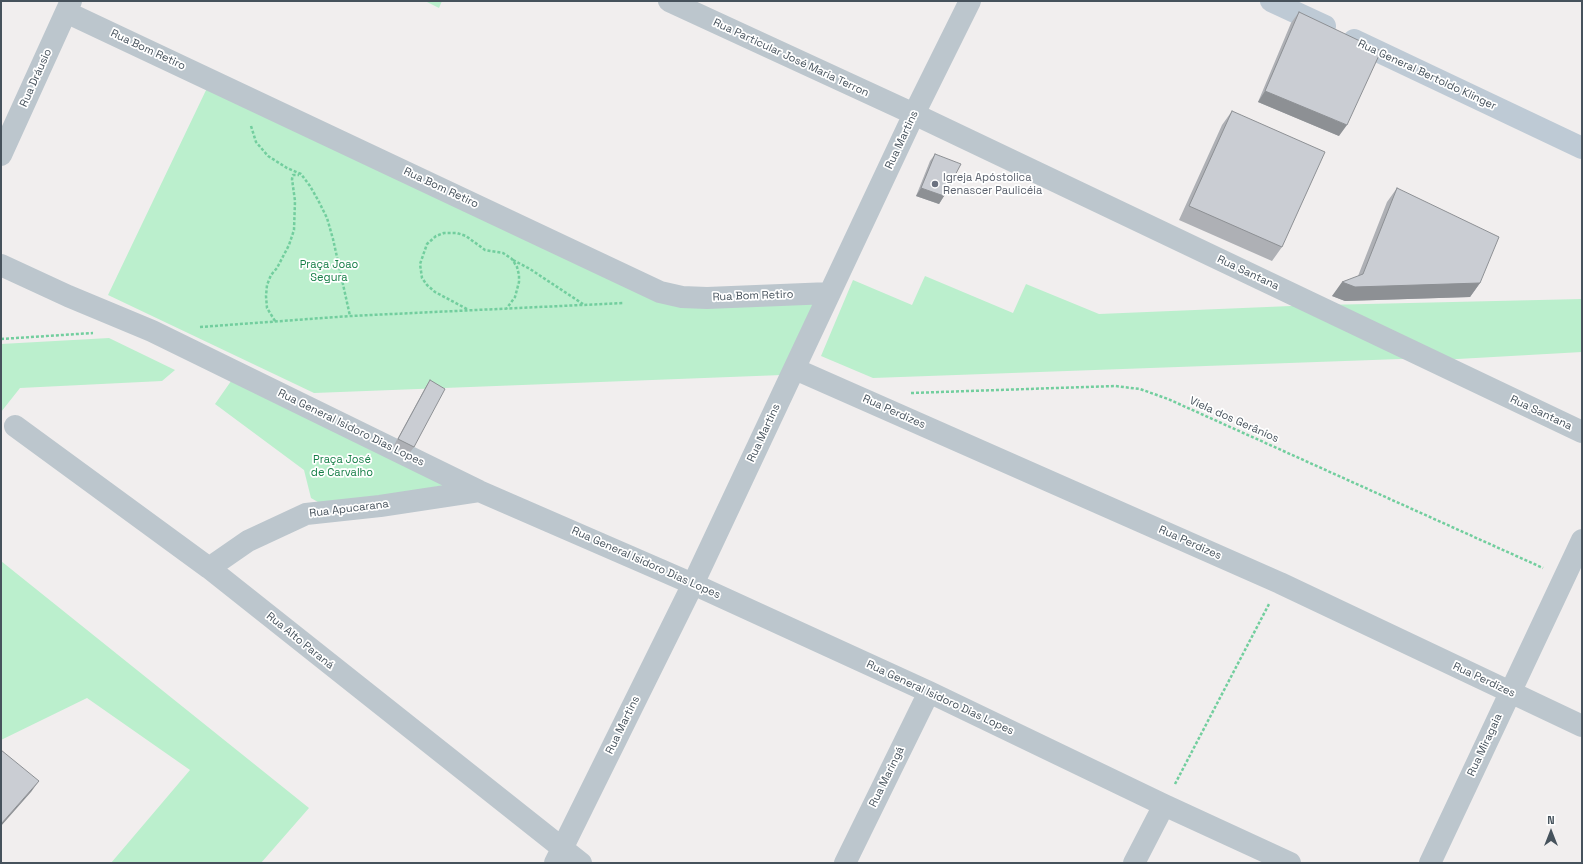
<!DOCTYPE html>
<meta charset="utf-8">
<style>
body{margin:0}
#map{position:relative;width:1583px;height:864px;overflow:hidden;background:#f1eeee;font-family:"Space Grotesk",sans-serif}
canvas{display:block}
.frame{position:absolute;inset:0;border:2px solid #46525c;pointer-events:none}
.north{position:absolute;left:1531px;top:812px;width:40px;height:40px;-webkit-text-stroke:3px #fff;paint-order:stroke;rotate:0deg;font-size:11px;font-weight:700;line-height:16px;text-align:center;color:#46525c}
.north::after{content:'';display:block;margin:auto;width:14px;height:18px;background:#46525c;clip-path:polygon(50% 0,100% 100%,50% 72%,0 100%)}
</style>
<div id="map">
<canvas width="1583" height="864"></canvas>
<div class="frame"></div>
<div class="north">N</div>
</div>
<script>
const c = document.querySelector('canvas').getContext('2d');
c.lineJoin = 'round';
function fillPath(path, color) { c.fillStyle = color; c.fill(path, 'evenodd'); }
const shape = rows => new Path2D(rows.map(r => 'M' + r).join(''));
function strokePath(path, color, width, dash) { c.strokeStyle = color; c.lineWidth = width; c.lineCap = dash ? 'butt' : 'round'; c.setLineDash(dash || []); c.stroke(path); }
function label(font, color, halo, rows, align = 'center') {
  c.font = font + ' "Space Grotesk",sans-serif'; c.lineWidth = 3.5; c.setLineDash([]); c.textBaseline = 'middle'; c.strokeStyle = halo; c.fillStyle = color; for (const [text, x, y, turn = 0] of rows) {
    c.save(); c.translate(x, y); c.rotate((+turn || 0) * Math.PI / 180); c.textAlign = isNaN(turn) ? turn : align; if (halo) c.strokeText(text, 0, 0); c.fillText(text, 0, 0); c.restore();
  }
}
fillPath(shape([
 [425,1,442,1,439,8],
 [208,86,636,289,820,300,782,375,314,393,108,295],
 [925,276,1013,313,1026,284,1099,314,1315,305,1428,358,873,378,821,356,853,280,912,305],
 [1582,299,1582,352,1440,360,1323,305],
 [109,338,175,370,162,381,20,388,1,412,1,344],
 [236,374,460,483,323,505,311,498,304,470,215,404],
 [1,561,309,808,261,863,111,863,190,770,87,698,1,740]
]), '#bbefcd');
strokePath(shape([
 [251,126,256,142,268,156,287,168,301,174,310,186,318,200,327,218,333,239,350,316],
 [513,260,530,269,583,304],
 [467,309,435,292,427,285,422,278,420,264,427,244,436,236,444,233,457,233,466,236,485,250,503,253,512,259,517,267,519,275,519,282,515,297,507,308],
 [275,321,267,308,266,296,267,285,271,275,277,268,289,245,294,230,295,201,292,179,293,175,299,175],
 [200,327,350,316,624,303],
 [1,339,93,333],
 [911,393,1115,386,1140,389,1168,399,1543,568],
 [1175,784,1269,604]
]), '#72ce9e', 2.5, [3, 2]);
strokePath(shape([
 [669,1,914,114,1582,432],
 [66,12,660,292,682,297,707,298,830,293],
 [1,155,71,1],
 [1,265,68,296,152,331,479,491,693,584,929,692,1164,805,1290,863],
 [795,369,1280,583,1582,726],
 [15,426,209,568,581,863],
 [209,568,248,541,306,514,380,506,479,491],
 [555,863,693,584,914,114,970,1],
 [845,863,929,692],
 [1134,863,1164,805],
 [1430,863,1582,540]
]), '#bcc6cd', 22);
strokePath(shape([
 [1271,1,1325,26],
 [1354,40,1582,148]
]), '#becad5', 22);
fillPath(shape([
 [1299,12,1339,136,1258,102,1291,23],
 [1232,111,1282,247,1272,261,1179,220,1222,125],
 [935,154,944,196,939,204,916,196,930,161],
 [1397,188,1480,283,1470,297,1345,301,1332,296,1358,276,1387,202],
 [430,380,414,447,408,455,393,447,425,388]
]), '#aeb0b5');
fillPath(shape([
 [1265,91,1347,125,1339,136,1258,102],
 [921,188,944,196,939,204,916,196],
 [1342,282,1480,283,1470,297,1345,301,1332,296],
 [39,781,31,792,1,826,1,824]
]), '#8d9094');
const building = shape([
 [1299,12,1381,51,1347,125,1265,91,1299,12],
 [1232,111,1325,152,1282,247,1189,206,1232,111],
 [935,154,961,164,944,196,921,188,935,154],
 [1397,188,1499,237,1480,283,1355,287,1342,282,1363,274,1397,188],
 [430,380,445,389,414,447,398,439,430,380],
 [1,750,39,781,1,824,1,750]
]);
fillPath(building, '#cacdd3');
strokePath(building, '#8d9094', 1);
for (const [x, y, r, color] of [
 [935,184,4,"#6b7280"]
]) { const dot = new Path2D(); dot.arc(x, y, r, 0, 2 * Math.PI); c.fillStyle = color; c.fill(dot); strokePath(dot, '#fff', 1.5); }
label('11px', '#46525c', '#fff', [
 ["Rua Bom Retiro",148,50,25],
 ["Rua Particular José Maria Terron",791,58,25],
 ["Rua General Bertoldo Klinger",1427,75,25],
 ["Rua Dráusio",36,78,-66],
 ["Rua Martins",902,140,-65],
 ["Rua Bom Retiro",441,188,25],
 ["Rua Santana",1248,273,25],
 ["Rua Bom Retiro",753,296,-2],
 ["Rua Perdizes",894,412,24],
 ["Rua Santana",1541,413,25],
 ["Viela dos Gerânios",1234,420,24],
 ["Rua General Isidoro Dias Lopes",351,428,26],
 ["Rua Martins",764,433,-65],
 ["Rua Apucarana",349,509,-7],
 ["Rua Perdizes",1190,543,24],
 ["Rua General Isidoro Dias Lopes",646,563,24],
 ["Rua Alto Paraná",300,641,39],
 ["Rua Perdizes",1484,680,25],
 ["Rua General Isidoro Dias Lopes",940,698,25],
 ["Rua Martins",623,725,-64],
 ["Rua Miragaia",1485,745,-65],
 ["Rua Maringá",887,777,-64]
]);
label('11px', '#5b616d', '#fff', [
 ["Igreja Apóstolica",943,178],
 ["Renascer Paulicéia",943,191]
], 'left');
label('11px', '#157e46', '#fff', [
 ["Praça Joao",329,265],
 ["Segura",329,278],
 ["Praça José",342,460],
 ["de Carvalho",342,473]
]);
</script>
